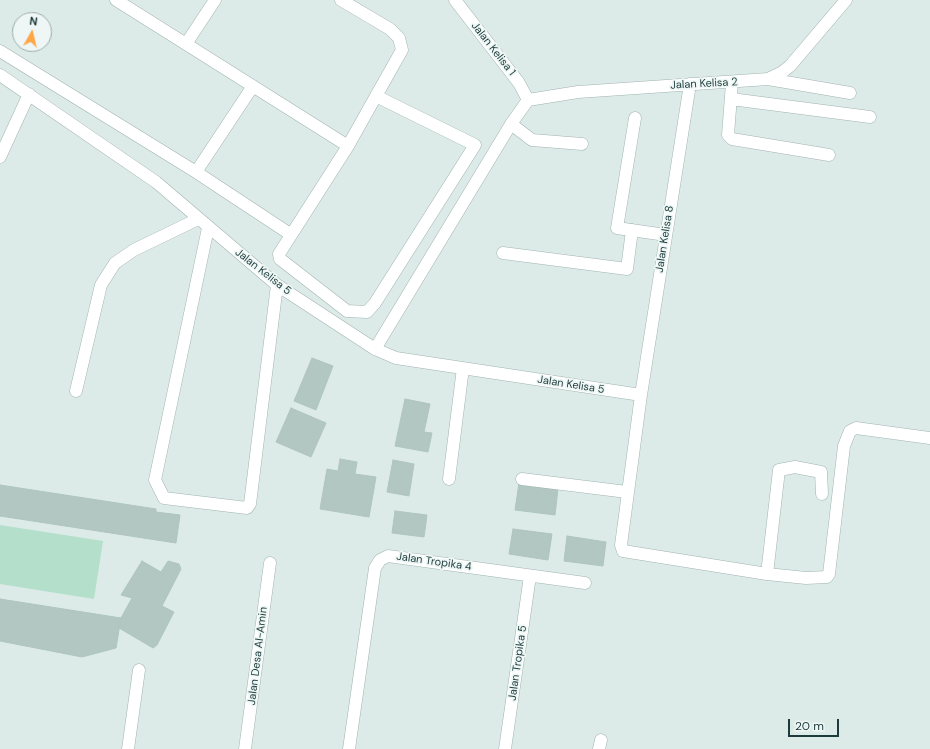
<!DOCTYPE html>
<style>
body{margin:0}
#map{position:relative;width:930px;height:749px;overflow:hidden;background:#ddebe8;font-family:"DM Sans",sans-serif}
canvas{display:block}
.north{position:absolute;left:12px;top:12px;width:40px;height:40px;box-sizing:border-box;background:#eef7f5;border:1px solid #9aacab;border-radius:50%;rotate:8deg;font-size:11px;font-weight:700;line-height:16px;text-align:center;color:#1d3b3c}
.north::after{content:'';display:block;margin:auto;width:14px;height:18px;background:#ffa647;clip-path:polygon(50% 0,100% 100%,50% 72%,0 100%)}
.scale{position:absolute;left:788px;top:719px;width:51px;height:18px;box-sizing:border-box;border:2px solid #1d3b3c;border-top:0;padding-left:5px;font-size:12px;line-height:14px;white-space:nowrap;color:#1d3b3c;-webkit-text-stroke:3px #eef7f5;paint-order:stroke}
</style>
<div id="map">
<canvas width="930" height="749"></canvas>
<div class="north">N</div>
<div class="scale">20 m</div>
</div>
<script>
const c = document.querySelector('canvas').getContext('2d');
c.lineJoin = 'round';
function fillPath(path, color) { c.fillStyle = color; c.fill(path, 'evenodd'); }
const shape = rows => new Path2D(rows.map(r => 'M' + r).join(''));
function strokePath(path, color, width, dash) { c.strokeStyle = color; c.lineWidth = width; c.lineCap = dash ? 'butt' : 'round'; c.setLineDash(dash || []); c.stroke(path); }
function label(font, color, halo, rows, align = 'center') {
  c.font = font + ' "DM Sans",sans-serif'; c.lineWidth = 3.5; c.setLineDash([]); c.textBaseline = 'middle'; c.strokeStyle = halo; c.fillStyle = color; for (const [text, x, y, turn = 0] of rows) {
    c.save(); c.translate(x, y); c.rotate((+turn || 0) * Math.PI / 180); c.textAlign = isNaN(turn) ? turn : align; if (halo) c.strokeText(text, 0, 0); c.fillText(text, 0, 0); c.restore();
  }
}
fillPath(shape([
 [0,525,103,541,94,599,0,584]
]), '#b3dfcb');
const building = shape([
 [312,358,333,366,316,410,294,401,312,358],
 [405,399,430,404,424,432,432,433,428,452,395,446,405,399],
 [291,408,326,423,311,457,276,442,291,408],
 [340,459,357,462,355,474,376,477,369,517,320,509,327,469,338,471,340,459],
 [393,460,414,464,409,496,387,492,393,460],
 [519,483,558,489,555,515,515,510,519,483],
 [0,485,156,509,156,512,180,515,176,543,0,516,0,485],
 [395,511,427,515,424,537,392,533,395,511],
 [513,529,552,534,548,560,509,554,513,529],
 [567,536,606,542,603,566,564,561,567,536],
 [142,561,161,572,168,561,179,564,181,569,162,606,174,612,157,645,153,648,119,628,121,618,132,598,121,595,142,561],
 [0,599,121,618,116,648,82,657,0,641,0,599]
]);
fillPath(building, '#b2c6c2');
strokePath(building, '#afc5c2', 1);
const minor = shape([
 [116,0,348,146],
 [341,0,390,29,399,38,402,50,376,96,348,146,279,254,280,259,347,311,367,312,375,303,475,145,376,96],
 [455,0,519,83,528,100],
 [186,44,215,0],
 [0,51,196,172,290,234],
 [0,75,156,182,277,285,375,349,396,358,641,395],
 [768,79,850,93],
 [732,83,728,135,732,139,829,155],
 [690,84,641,395,621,545,623,551,767,574,806,578,827,577,829,574,844,446,850,431,856,428,930,438],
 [731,99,870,117],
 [528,100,578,92,768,79,781,73,790,66,846,0],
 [635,118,617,228,666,235],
 [511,124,532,140,582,144],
 [0,157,29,94],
 [196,172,253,86],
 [208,228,155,480,164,498,247,508,250,504,277,285],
 [503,253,627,269,632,230],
 [375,349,511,124,528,100],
 [76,391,101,285,115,263,134,250,198,219],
 [449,479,463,368],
 [522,479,627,492],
 [767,574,779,470,795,467,821,472,822,494],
 [128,749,139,670],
 [245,749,270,563],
 [349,749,375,568,380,560,388,556,585,583],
 [505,749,530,576],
 [599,749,601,740]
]);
strokePath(minor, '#a0b3b1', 13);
strokePath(minor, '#fff', 12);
label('11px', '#1d3b3c', '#eef7f5', [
 ["Jalan Kelisa 1",493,49,52],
 ["Jalan Kelisa 2",704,84,-3],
 ["Jalan Kelisa 8",665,239,-81],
 ["Jalan Kelisa 5",263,272,38],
 ["Jalan Kelisa 5",571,385,9],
 ["Jalan Tropika 4",434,562,8],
 ["Jalan Desa Al-Amin",258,656,-83],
 ["Jalan Tropika 5",518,663,-82]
]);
</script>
